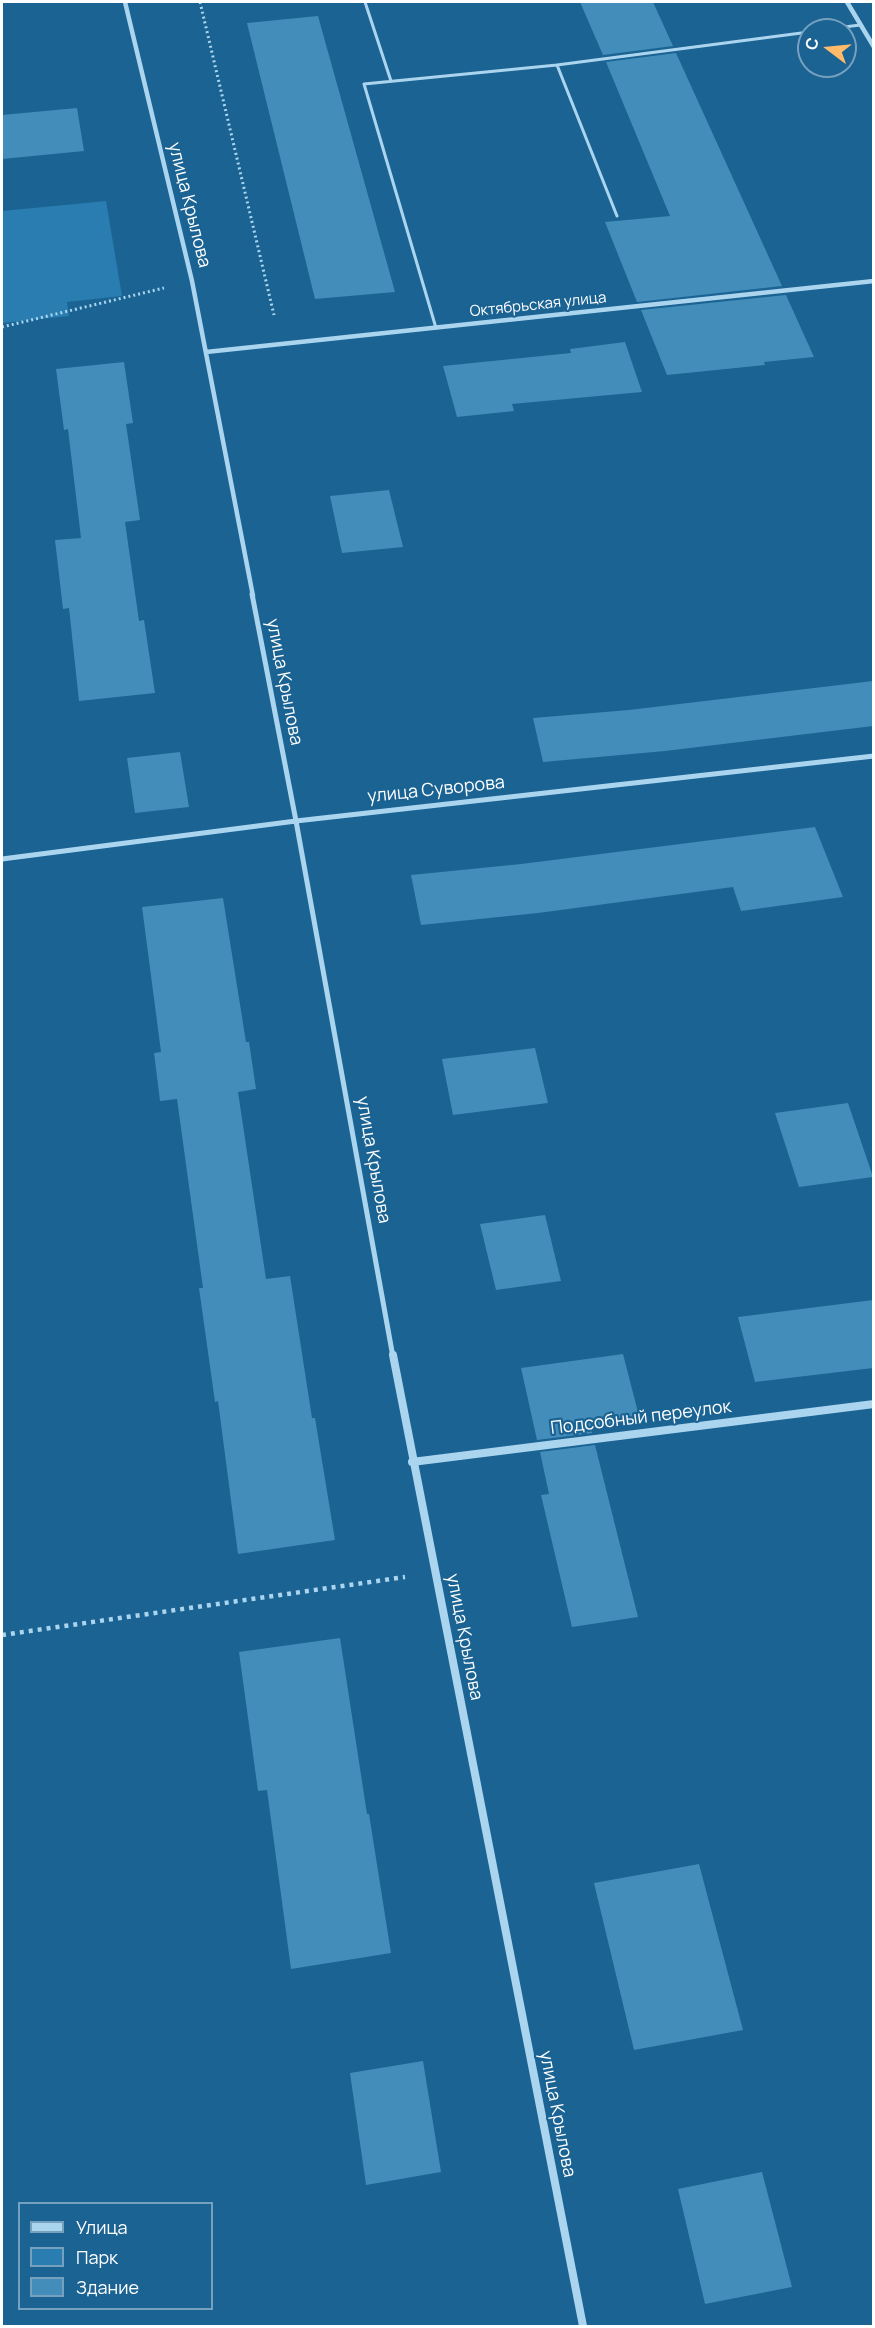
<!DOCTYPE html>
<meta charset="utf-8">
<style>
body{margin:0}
#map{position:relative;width:875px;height:2328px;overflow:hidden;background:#1a6393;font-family:Manrope,sans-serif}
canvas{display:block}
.frame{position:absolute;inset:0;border:3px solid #fff;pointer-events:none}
.legend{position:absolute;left:18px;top:2202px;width:195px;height:108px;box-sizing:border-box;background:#1a6393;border:2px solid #76a1be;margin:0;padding:8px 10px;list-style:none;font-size:18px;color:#fff}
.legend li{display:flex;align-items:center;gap:12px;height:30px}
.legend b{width:30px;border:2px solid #76a1be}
.north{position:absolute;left:797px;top:18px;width:60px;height:60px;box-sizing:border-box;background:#1a6393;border:2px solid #76a1be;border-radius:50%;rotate:286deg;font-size:16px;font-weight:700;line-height:24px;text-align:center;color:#fff}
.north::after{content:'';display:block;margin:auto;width:21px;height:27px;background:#ffbb69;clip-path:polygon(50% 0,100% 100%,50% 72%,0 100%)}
</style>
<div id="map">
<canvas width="875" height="2328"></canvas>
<div class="frame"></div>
<ul class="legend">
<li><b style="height:8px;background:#abd5ef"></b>Улица</li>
<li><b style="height:16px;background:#2a7db0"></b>Парк</li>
<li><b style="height:16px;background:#438dba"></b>Здание</li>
</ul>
<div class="north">С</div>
</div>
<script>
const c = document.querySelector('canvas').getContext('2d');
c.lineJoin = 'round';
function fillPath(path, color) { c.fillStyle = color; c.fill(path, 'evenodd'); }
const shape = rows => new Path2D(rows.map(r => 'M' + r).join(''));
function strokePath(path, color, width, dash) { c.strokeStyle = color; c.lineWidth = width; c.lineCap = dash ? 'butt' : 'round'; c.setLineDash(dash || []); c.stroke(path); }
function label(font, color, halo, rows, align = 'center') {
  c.font = font + ' Manrope,sans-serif'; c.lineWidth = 4.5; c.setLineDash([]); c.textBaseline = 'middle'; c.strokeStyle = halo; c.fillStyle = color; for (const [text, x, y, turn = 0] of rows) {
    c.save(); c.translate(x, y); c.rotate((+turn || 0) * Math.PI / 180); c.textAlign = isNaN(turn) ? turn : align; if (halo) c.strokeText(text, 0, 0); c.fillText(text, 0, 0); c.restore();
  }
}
fillPath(shape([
 [106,201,122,296,67,302,69,316,2,323,2,211]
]), '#2a7db0');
fillPath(shape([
 [580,2,653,2,673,46,603,55],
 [318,16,395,292,315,299,247,23],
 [676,53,782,286,637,302,605,222,670,216,606,62],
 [77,108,84,151,2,159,2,115],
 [786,295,814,357,764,362,765,365,667,375,641,310],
 [625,342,642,392,512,404,514,411,457,417,443,366,571,353,570,349],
 [124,362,133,423,126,424,140,520,125,522,139,621,144,620,155,693,79,701,69,608,63,609,55,540,81,538,68,429,64,430,56,369],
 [389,490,403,547,342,553,330,496],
 [873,681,873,726,665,751,543,762,533,718,629,710],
 [180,752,189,807,135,813,127,758],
 [815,827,843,897,741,911,733,887,538,913,421,925,411,875,521,864],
 [223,898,246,1042,249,1042,256,1089,238,1092,266,1279,290,1276,312,1418,315,1418,335,1540,238,1554,218,1401,215,1402,199,1288,203,1288,177,1099,160,1101,154,1053,161,1052,142,907],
 [535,1048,548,1103,453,1115,442,1059],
 [848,1103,873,1177,799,1187,775,1113],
 [545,1215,561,1281,496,1290,480,1224],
 [873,1300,873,1368,755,1382,738,1317],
 [623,1354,640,1420,590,1427,592,1433,537,1440,521,1368],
 [595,1445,638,1617,572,1627,541,1495,549,1494,540,1452],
 [340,1638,367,1814,369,1814,391,1953,291,1969,267,1790,258,1791,239,1652],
 [699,1864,743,2030,634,2050,594,1883],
 [423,2061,441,2172,366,2185,350,2073],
 [762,2172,792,2287,705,2304,678,2189]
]), '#438dba');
strokePath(shape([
 [200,2,274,315],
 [2,327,164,288]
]), '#abd5ef', 3, [2, 3]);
strokePath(shape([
 [2,1635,405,1577]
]), '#abd5ef', 4.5, [4, 5]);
strokePath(shape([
 [365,2,391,81],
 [821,30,860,25],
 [557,65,617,216],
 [436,328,364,84,557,65,809,32]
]), '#abd5ef', 3);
strokePath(shape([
 [125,2,192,281,253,596],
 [847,2,874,47],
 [206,352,874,281]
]), '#abd5ef', 4.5);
strokePath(shape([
 [252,594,296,821,393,1357],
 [2,859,296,821,874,756]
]), '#abd5ef', 5);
strokePath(shape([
 [393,1355,583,2326],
 [412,1462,874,1404]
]), '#abd5ef', 8);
label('15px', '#fff', '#1a6393', [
 ["Октябрьская улица",538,305,-6]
]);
label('18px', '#fff', '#1a6393', [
 ["улица Крылова",189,205,76],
 ["улица Крылова",284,682,79],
 ["улица Суворова",436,790,-6],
 ["улица Крылова",373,1160,80],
 ["Подсобный переулок",641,1418,-7],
 ["улица Крылова",464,1637,79],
 ["улица Крылова",557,2114,79]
]);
</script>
